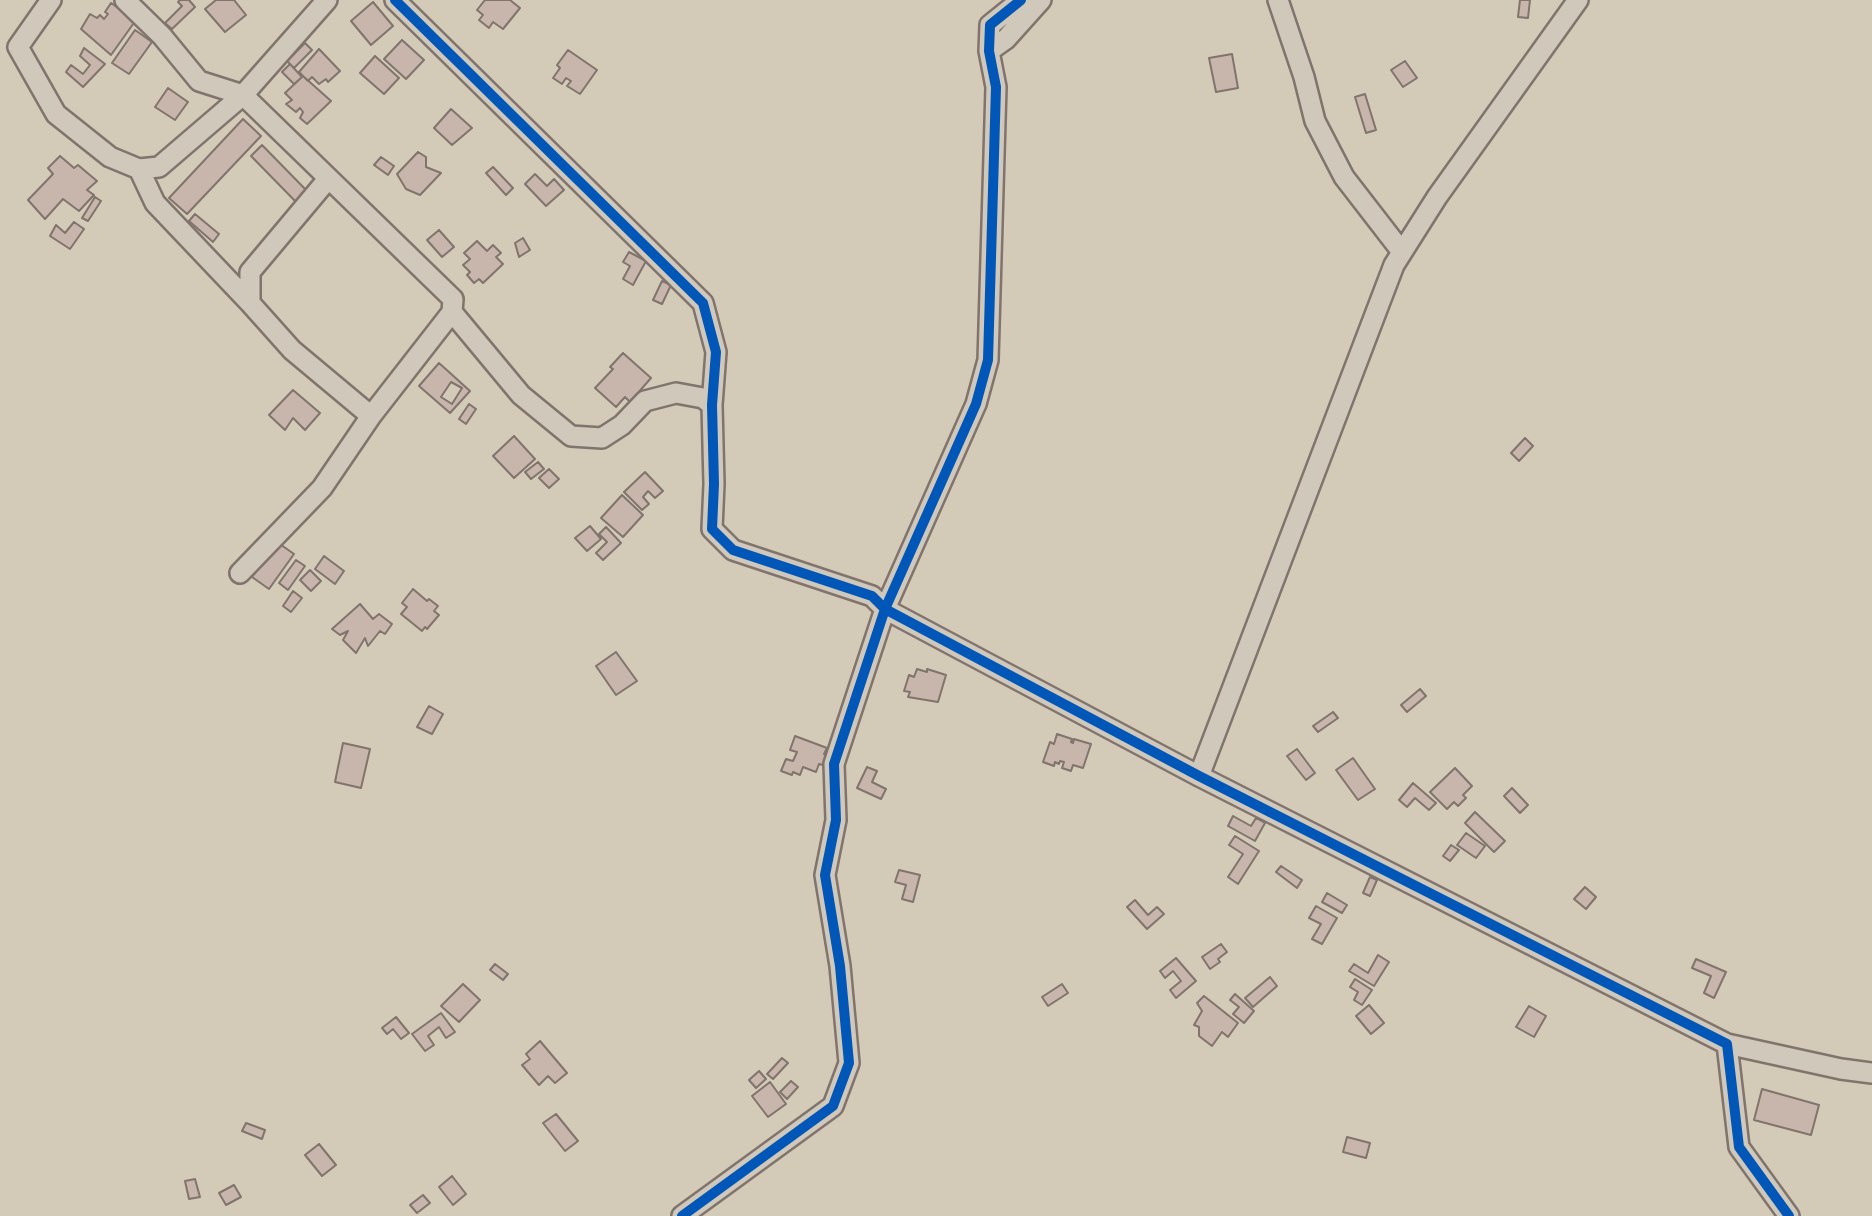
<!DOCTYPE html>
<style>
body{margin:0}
canvas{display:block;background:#d3cab7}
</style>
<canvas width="1872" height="1216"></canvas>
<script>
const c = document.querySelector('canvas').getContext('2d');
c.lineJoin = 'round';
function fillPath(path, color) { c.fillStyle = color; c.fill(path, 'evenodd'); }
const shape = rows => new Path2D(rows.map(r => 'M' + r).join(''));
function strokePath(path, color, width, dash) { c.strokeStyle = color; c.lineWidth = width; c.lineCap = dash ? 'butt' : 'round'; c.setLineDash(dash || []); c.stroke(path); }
const building = shape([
 [180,0,189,0,195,7,172,29,165,23,182,6,178,2,180,0],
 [216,0,234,0,246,15,225,32,205,9,216,0],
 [485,0,510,0,520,8,503,29,493,22,489,28,479,20,483,15,477,10,485,0],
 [1520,0,1530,0,1528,18,1518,17,1520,0],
 [373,2,393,26,371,45,351,21,373,2],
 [111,3,136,20,111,55,81,29,90,14,97,18,100,15,104,19,108,14,105,12,111,3],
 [135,30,152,42,129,74,112,63,135,30],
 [402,40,424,60,406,79,384,59,402,40],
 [305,43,312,50,294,68,287,61,305,43],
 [84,48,105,64,83,87,66,72,71,65,83,74,90,65,80,56,84,48],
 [319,49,340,71,328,82,326,79,319,84,312,77,308,81,299,72,319,49],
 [568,50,597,70,580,94,567,86,571,81,566,78,562,84,553,78,560,68,557,65,568,50],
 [1232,54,1238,88,1216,92,1209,58,1232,54],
 [375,56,399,78,384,94,360,73,375,56],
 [1405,61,1417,78,1403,87,1391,70,1405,61],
 [290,64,302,77,294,84,282,72,290,64],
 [303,76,331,101,307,124,300,118,303,112,300,108,296,112,286,104,292,100,285,93,303,76],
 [168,88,188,102,175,120,155,107,168,88],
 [1365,94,1376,130,1366,133,1355,97,1365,94],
 [451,109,472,128,452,145,434,128,451,109],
 [243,119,261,136,187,214,169,198,243,119],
 [262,145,309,193,298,204,251,156,262,145],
 [418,152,426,157,426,167,441,173,420,195,406,189,397,174,418,152],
 [60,156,74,168,78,165,97,181,87,190,94,195,79,211,63,199,45,219,28,200,53,174,48,168,60,156],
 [381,157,394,166,388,175,374,165,381,157],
 [493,167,513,188,506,195,486,173,493,167],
 [535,174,547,186,554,179,564,190,546,206,525,184,535,174],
 [95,197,101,201,88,221,82,218,95,197],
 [195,214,219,234,213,242,189,221,195,214],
 [74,222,84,229,70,249,50,236,56,225,65,233,74,222],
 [439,230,454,247,442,257,427,240,439,230],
 [523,238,530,250,519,257,515,243,523,238],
 [477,241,487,251,493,245,501,253,496,257,503,264,483,283,479,279,474,283,467,275,470,272,463,265,470,259,464,253,477,241],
 [629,252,646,261,633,285,623,279,630,266,623,262,629,252],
 [662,281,671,285,662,304,653,300,662,281],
 [623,353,651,378,630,402,625,397,616,407,595,388,613,369,610,367,623,353],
 [439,363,470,391,450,413,419,386,439,363],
 [451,382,462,388,452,404,441,397,451,382],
 [293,390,320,413,305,430,293,418,285,430,269,415,293,390],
 [469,404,476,409,466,424,459,419,469,404],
 [514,436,535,459,514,478,493,456,514,436],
 [1525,438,1533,446,1519,461,1511,453,1525,438],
 [538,462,544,469,531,479,525,472,538,462],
 [549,469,559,479,549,488,539,478,549,469],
 [645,472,663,491,655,498,648,491,643,497,649,504,642,510,624,492,645,472],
 [622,495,643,515,623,537,601,518,622,495],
 [590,526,601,539,587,551,575,538,590,526],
 [606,527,621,543,603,560,596,553,607,542,599,534,606,527],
 [277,542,294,554,269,589,252,577,277,542],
 [324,556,344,571,335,584,315,569,324,556],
 [296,560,305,566,288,590,279,583,296,560],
 [310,570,321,581,311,591,300,580,310,570],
 [413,589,427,601,429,599,438,606,434,611,439,615,427,629,425,627,422,631,401,614,407,607,402,603,413,589],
 [293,591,302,598,291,612,283,606,293,591],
 [360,604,373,619,379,614,392,624,385,634,380,631,368,646,365,638,356,653,343,640,348,631,340,635,332,629,360,604],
 [616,652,637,681,616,695,596,666,616,652],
 [917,669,927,672,927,669,946,675,938,702,908,697,910,692,904,691,909,675,914,677,917,669],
 [1420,689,1426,696,1407,712,1401,705,1420,689],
 [429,706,443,714,432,734,417,727,429,706],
 [1333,712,1338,718,1318,732,1313,726,1333,712],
 [1057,734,1072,739,1071,742,1073,743,1074,739,1091,744,1083,768,1073,765,1071,771,1062,768,1064,762,1060,761,1059,764,1055,762,1054,766,1043,762,1050,742,1054,744,1057,734],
 [795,736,827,748,824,754,829,756,826,766,819,764,816,772,803,767,800,775,793,772,792,775,781,771,786,759,793,761,797,752,790,750,795,736],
 [343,743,370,749,361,788,335,782,343,743],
 [1297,749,1315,773,1306,780,1287,756,1297,749],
 [1353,758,1375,789,1358,800,1336,770,1353,758],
 [867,767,877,771,872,782,886,789,881,799,857,788,867,767],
 [1455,768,1472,786,1463,795,1466,798,1458,806,1454,802,1447,809,1430,792,1455,768],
 [1413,783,1436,803,1429,810,1415,798,1407,807,1399,800,1413,783],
 [1512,788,1528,805,1520,813,1504,796,1512,788],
 [1475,812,1505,841,1494,852,1465,823,1475,812],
 [1233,816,1251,826,1256,818,1265,823,1255,841,1228,826,1233,816],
 [1466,833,1485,846,1476,858,1457,845,1466,833],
 [1235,836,1259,851,1238,884,1228,877,1243,854,1229,845,1235,836],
 [1451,845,1459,850,1450,861,1443,856,1451,845],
 [1281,866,1302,880,1297,888,1276,872,1281,866],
 [899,870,920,875,913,902,902,899,906,885,895,882,899,870],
 [1370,877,1377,880,1370,896,1363,893,1370,877],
 [1585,887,1596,897,1586,909,1574,899,1585,887],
 [1327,893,1347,905,1342,913,1322,902,1327,893],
 [1135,900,1148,915,1157,907,1164,914,1147,929,1127,907,1135,900],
 [1316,906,1337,918,1322,944,1312,939,1321,924,1309,918,1316,906],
 [1221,944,1227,952,1218,959,1220,962,1210,969,1202,957,1221,944],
 [1378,955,1389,962,1374,986,1349,971,1354,964,1368,973,1378,955],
 [1176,958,1196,981,1176,998,1170,990,1181,981,1173,971,1165,978,1160,971,1176,958],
 [1696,959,1726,972,1714,998,1704,993,1711,976,1692,968,1696,959],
 [495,964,508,974,503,980,490,970,495,964],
 [1270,977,1277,986,1253,1007,1245,998,1270,977],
 [1355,979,1372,990,1362,1005,1354,1000,1358,992,1350,987,1355,979],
 [463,984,480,1000,459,1022,441,1006,463,984],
 [1062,984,1068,993,1048,1006,1042,997,1062,984],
 [1235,994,1254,1011,1244,1023,1233,1014,1239,1007,1230,1000,1235,994],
 [1204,996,1238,1023,1228,1037,1222,1032,1212,1046,1199,1036,1199,1027,1194,1025,1202,1011,1197,1003,1204,996],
 [1369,1005,1384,1023,1371,1034,1356,1016,1369,1005],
 [1529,1006,1546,1016,1534,1037,1516,1027,1529,1006],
 [441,1013,455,1032,446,1038,439,1027,428,1036,434,1045,425,1051,412,1034,441,1013],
 [396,1017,409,1033,401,1039,393,1029,387,1034,382,1028,396,1017],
 [540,1041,567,1073,555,1083,548,1076,539,1085,522,1065,530,1059,526,1054,540,1041],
 [782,1058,788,1063,773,1079,767,1074,782,1058],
 [759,1071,766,1079,756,1088,749,1080,759,1071],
 [791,1081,798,1087,787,1099,780,1092,791,1081],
 [770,1082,786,1104,768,1117,752,1096,770,1082],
 [1762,1089,1819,1105,1811,1135,1754,1120,1762,1089],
 [556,1114,578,1141,565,1151,543,1123,556,1114],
 [246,1123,265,1130,262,1139,242,1131,246,1123],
 [1347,1137,1370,1143,1366,1158,1343,1152,1347,1137],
 [319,1144,336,1165,322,1176,305,1155,319,1144],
 [452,1176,466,1194,453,1205,439,1187,452,1176],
 [195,1179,200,1197,189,1199,185,1181,195,1179],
 [234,1185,241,1197,226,1205,219,1193,234,1185],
 [423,1195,430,1203,417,1213,410,1205,423,1195]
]);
fillPath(building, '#c8b6ac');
strokePath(building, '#80746d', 2);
const minor = shape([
 [51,0,18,47,56,114,110,157,139,169,159,167,243,95,327,0],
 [125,0,162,36,199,81,243,95,453,299,452,312,521,395,571,436,602,438,622,425,645,401,676,393,703,398,712,405],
 [395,0,703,303,716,352,712,405,714,484,712,529,733,550,872,596,885,609,1199,776,1727,1044,1739,1147,1789,1216],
 [1278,0,1304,77,1315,121,1344,177,1402,252],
 [989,51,1006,39,1041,0],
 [139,169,155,203,250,303],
 [328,179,250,272,250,303,292,350,371,416],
 [240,573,322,488,371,416,452,312],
 [1199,776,1394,265,1437,197,1578,0],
 [1727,1044,1841,1069,1872,1073],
 [682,1216,833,1106,849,1063,840,966,825,875,836,820,834,764,885,609,976,404,988,360,996,87,989,51,990,25,1021,0]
]);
strokePath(minor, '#80746d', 24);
strokePath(minor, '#cfc8bb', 19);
strokePath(shape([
 [395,0,703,303,716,352,712,405,714,484,712,529,733,550,872,596,885,609,1199,776,1727,1044,1739,1147,1789,1216],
 [682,1216,833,1106,849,1063,840,966,825,875,836,820,834,764,885,609,976,404,988,360,996,87,989,51,990,25,1021,0]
]), '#0057b8', 10);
</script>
